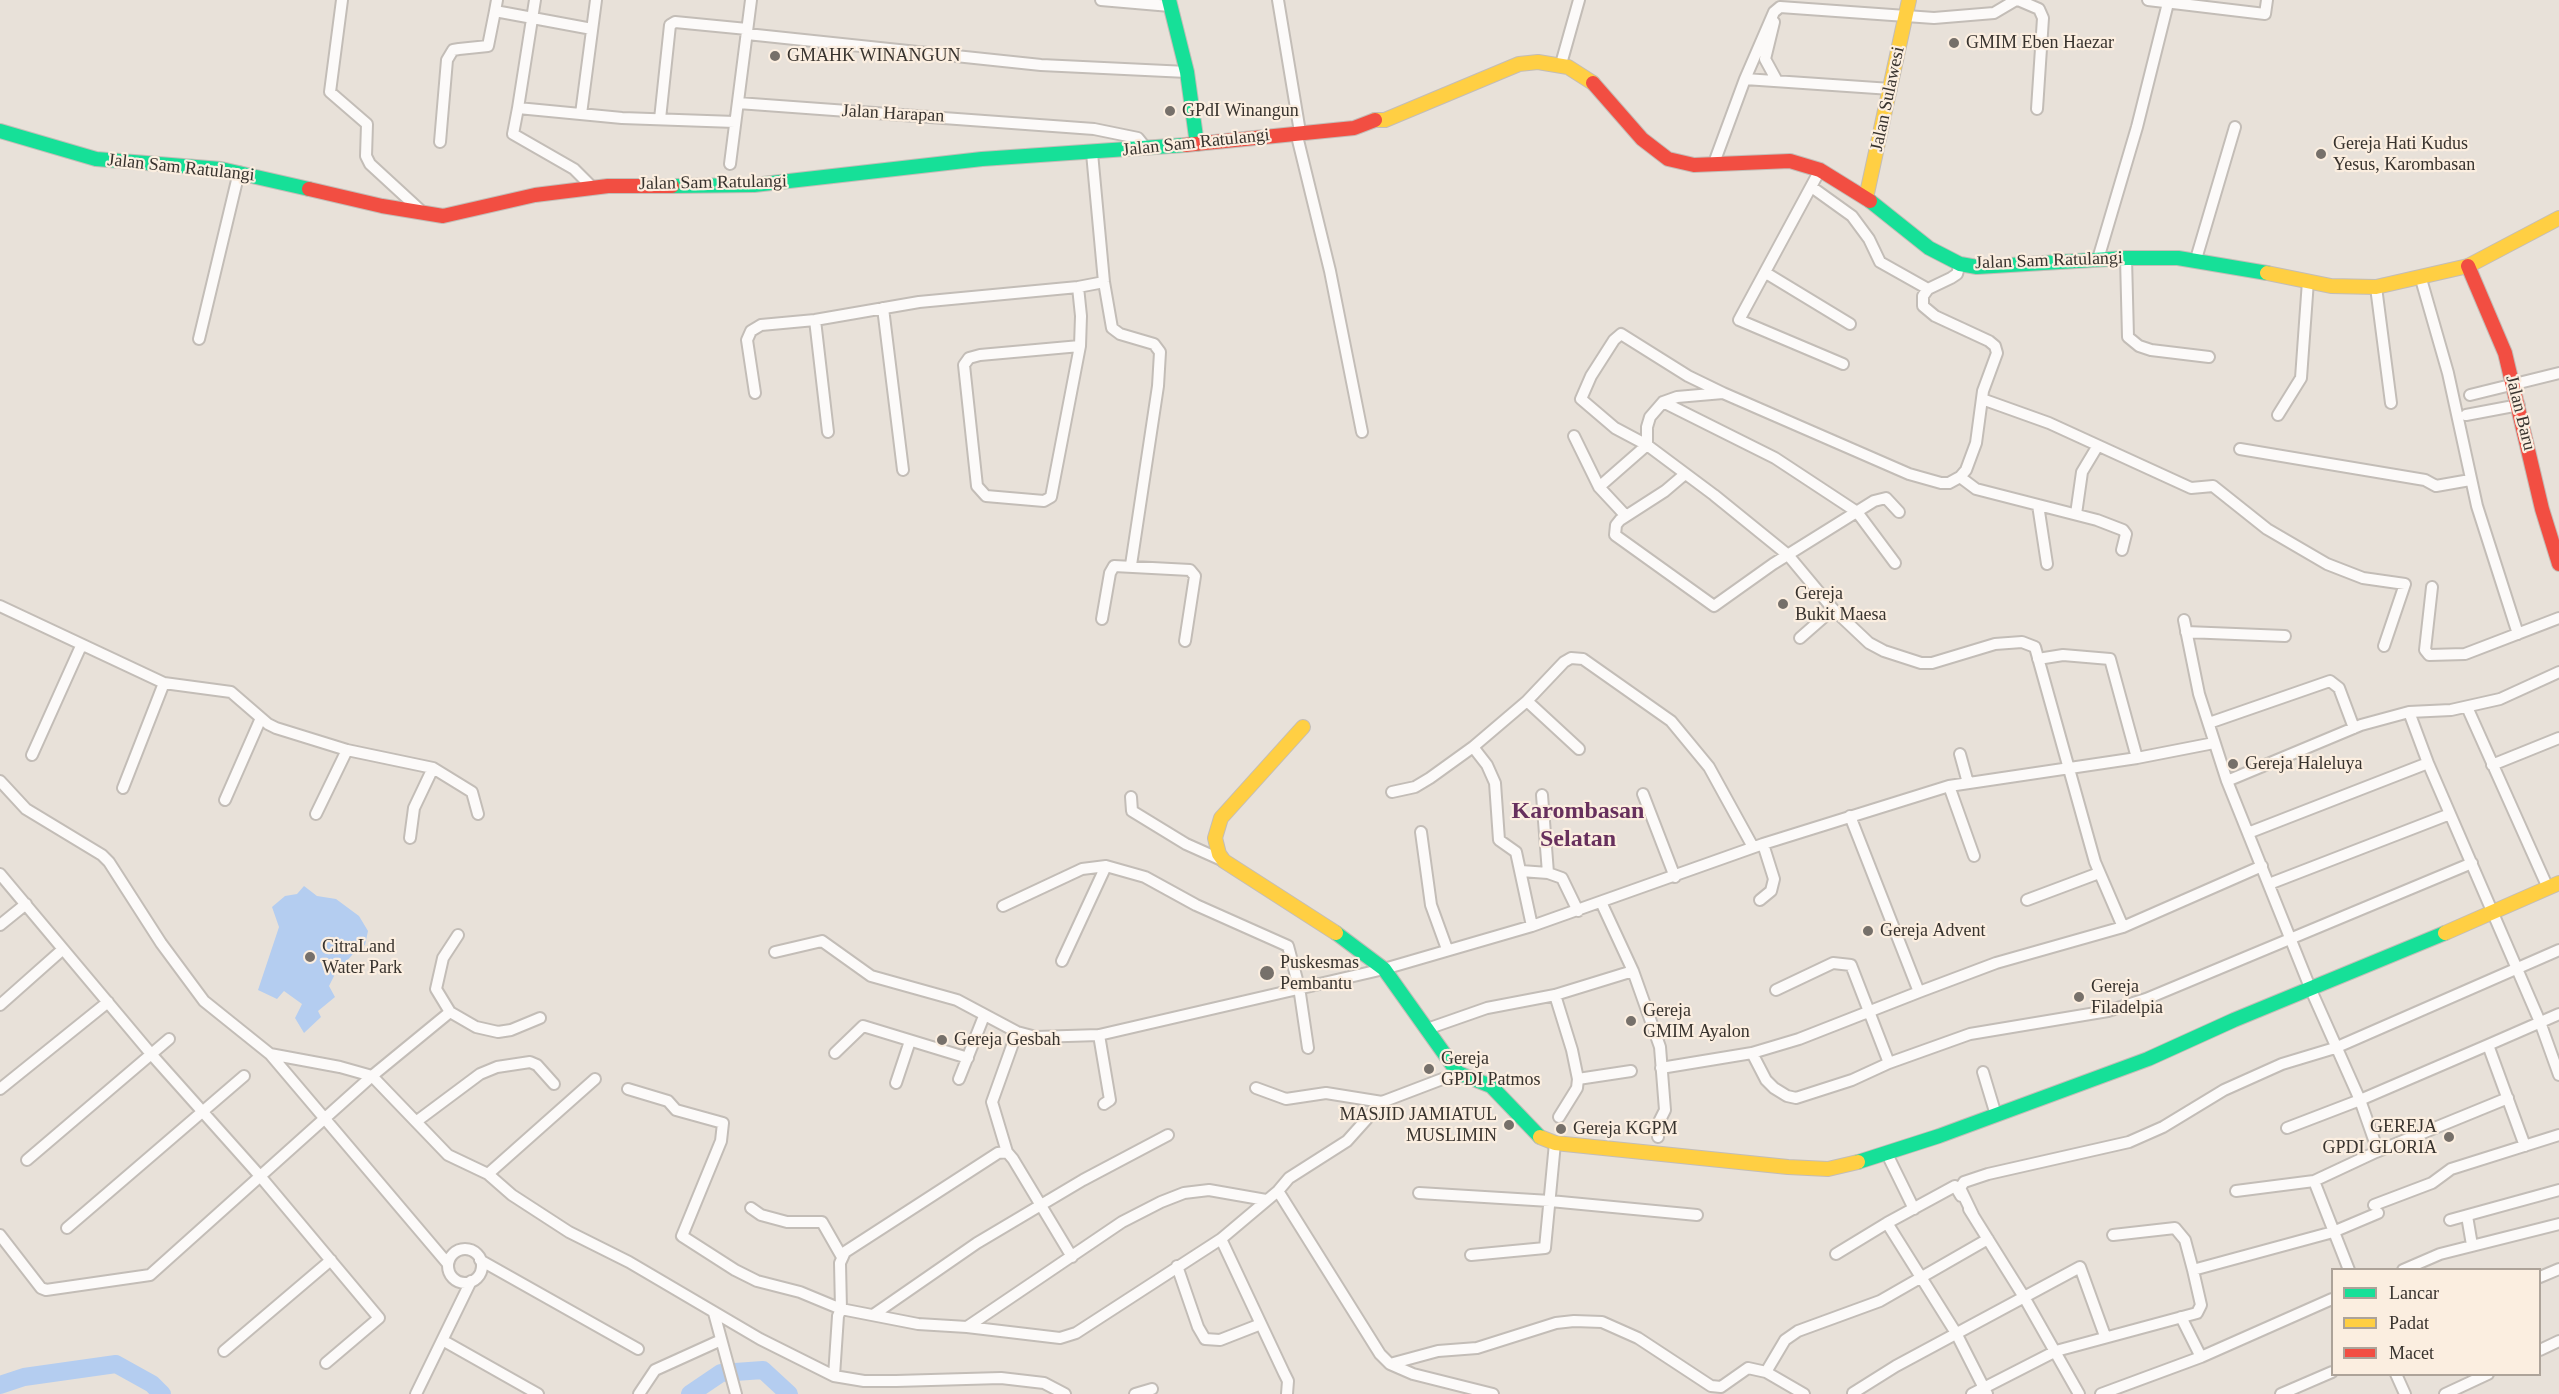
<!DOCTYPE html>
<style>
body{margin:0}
#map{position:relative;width:2559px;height:1394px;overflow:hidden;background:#e8e1d9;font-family:"Times New Roman",serif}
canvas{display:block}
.legend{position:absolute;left:2331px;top:1268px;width:210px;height:108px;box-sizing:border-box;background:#fbeee0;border:2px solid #ada399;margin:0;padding:8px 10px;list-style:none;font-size:18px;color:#38332e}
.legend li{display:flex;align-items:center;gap:12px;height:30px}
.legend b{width:30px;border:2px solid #ada399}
</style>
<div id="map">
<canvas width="2559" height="1394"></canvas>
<ul class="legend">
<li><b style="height:8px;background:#16e098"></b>Lancar</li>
<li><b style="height:8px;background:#ffcf43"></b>Padat</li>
<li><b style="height:8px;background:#f24e42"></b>Macet</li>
</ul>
</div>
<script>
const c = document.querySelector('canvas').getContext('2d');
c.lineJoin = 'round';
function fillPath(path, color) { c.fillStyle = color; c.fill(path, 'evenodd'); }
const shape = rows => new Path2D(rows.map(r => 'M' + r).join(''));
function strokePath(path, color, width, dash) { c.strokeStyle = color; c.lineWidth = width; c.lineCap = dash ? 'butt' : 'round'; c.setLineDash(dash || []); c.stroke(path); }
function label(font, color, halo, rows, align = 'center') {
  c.font = font + ' "Times New Roman",serif'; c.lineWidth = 4.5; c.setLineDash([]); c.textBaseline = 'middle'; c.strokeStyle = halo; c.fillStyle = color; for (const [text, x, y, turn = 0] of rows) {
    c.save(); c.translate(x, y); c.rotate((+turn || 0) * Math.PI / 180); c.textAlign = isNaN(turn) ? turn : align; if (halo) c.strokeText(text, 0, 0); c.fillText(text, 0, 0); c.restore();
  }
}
fillPath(shape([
 [304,886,317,896,336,899,359,916,368,931,365,945,358,949,351,948,353,954,335,974,329,986,335,997,318,1011,321,1017,304,1033,295,1018,302,1004,284,991,277,999,258,990,279,927,272,907,285,896,297,894]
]), '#b4cdf0');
strokePath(shape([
 [0,1385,24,1377,116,1364,152,1384,162,1394],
 [690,1394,721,1373,763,1370,789,1394]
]), '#b4cdf0', 18);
const street = shape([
 [342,0,330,92,367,124,366,156,370,164,420,210],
 [497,0,495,11,592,29],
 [535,0,518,108,622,118,735,122],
 [1101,0,1170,6],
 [1278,0,1300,132],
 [2018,0,2039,9,2043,18,2037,109],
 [2148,0,2265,14,2267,0],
 [1774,22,1765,59,1777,81],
 [747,34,1041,65,1187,72],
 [1561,64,1579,0],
 [1745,79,1891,89],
 [738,103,1094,129,1138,138,1146,148],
 [518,108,513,134,574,169,592,187],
 [581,114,596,0],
 [660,119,670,25,675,22,747,29],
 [1296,132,1330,271,1362,432],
 [440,142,447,60,453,50,459,49,488,46,495,11],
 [1092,153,1104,282,1112,328,1120,334,1154,344,1160,352,1158,386,1131,565],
 [1714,163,1745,79,1774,12,1780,7,1934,18,1994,13,2016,0],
 [730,164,751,0],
 [1820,170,1739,320,1843,364],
 [1813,188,1852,216,1869,239,1880,262,1928,289],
 [2126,258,2128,337,2139,346,2151,350,2209,357],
 [2098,259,2137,127,2168,3],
 [2196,259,2235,127],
 [1766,273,1850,324],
 [2421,279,2448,373,2477,506,2518,634],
 [1078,287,1081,316,1080,346,980,355,969,358,964,365,977,486,986,496,1044,501,1051,497,1080,346],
 [2376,287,2391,403],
 [883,308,903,470],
 [815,320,828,432],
 [199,339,239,172],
 [755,393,747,340,751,331,761,325,815,320,919,302,1078,287,1104,282],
 [1723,393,1688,376,1621,334,1614,340,1591,376,1581,399,1615,428,1647,445,1714,495,1788,555,1833,609,1869,643,1884,651,1921,663,1932,663,1995,644,2022,642,2035,647,2095,862,2123,927],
 [2470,395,2559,373],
 [1982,399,2049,423,2191,488,2213,486,2267,529,2327,564,2363,578,2405,584,2384,646],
 [1663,402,1775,458,1857,512,1895,563],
 [2278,415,2301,378,2308,281],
 [2466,415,2519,405],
 [1574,436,1599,487,1626,516],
 [1647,445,1647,427,1650,417,1663,402,1677,397,1723,393,1909,474,1941,483,1949,483,1960,477,1966,470,1976,443,1983,391,1997,353,1995,346,1989,341,1935,316,1923,306,1923,296,1928,289,1951,278,1957,274,1960,264],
 [2240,449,2425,480,2436,486,2470,480],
 [1685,474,1665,491,1620,520,1616,525,1615,535,1714,606,1773,564,1874,501,1886,498,1899,512],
 [1960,477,1976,489,2097,520,2123,530,2126,534,2122,550],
 [1599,487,1647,445],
 [2038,505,2047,564],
 [2076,514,2082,472,2097,447],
 [2432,587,2425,650,2429,655,2465,654,2559,618],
 [0,606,164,683,231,692,268,724,276,728,347,750,433,768,472,792,478,814],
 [1102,619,1110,573,1114,566,1190,570,1195,576,1185,641],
 [2184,620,2199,694,2227,781,2311,990,2360,1100,2378,1151],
 [2186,632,2285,636],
 [1800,638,1833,609],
 [2038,659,2063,655,2110,659,2137,758],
 [1527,701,1579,749],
 [2467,707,2548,888],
 [2409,712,2428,763,2540,1022,2559,1075],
 [2209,723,2330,681,2339,688,2354,728],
 [1473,747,1487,765,1495,783,1499,840,1516,852,1532,926],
 [1960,754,1968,783],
 [32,755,81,646],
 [2492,765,2559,738],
 [0,781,26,809,102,855,109,862,161,943,204,1001,270,1054,448,1264],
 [2227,781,2361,725,2409,712,2451,710,2500,699,2559,672],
 [1949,786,1974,856],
 [123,788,164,683],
 [1392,792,1415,787,1430,778,1473,747,1527,701,1564,662,1571,658,1583,659,1671,721,1709,767,1753,847],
 [1643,794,1675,877],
 [1542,795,1548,873],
 [1131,797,1132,811,1186,844,1224,861],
 [225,800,261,718],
 [316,814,347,750],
 [1850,816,1919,992,1996,963,2123,927,2262,866],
 [1421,832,1431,905,1447,949],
 [2248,833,2428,763],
 [410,838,414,808,433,768],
 [1521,871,1548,873,1562,878,1578,911],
 [0,874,152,1055,260,1176,379,1318,326,1363],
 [2269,884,2450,814],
 [1760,900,1771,891,1774,879,1763,844],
 [2027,900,2099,873],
 [1601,902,1633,971,1660,1047,1665,1110,1659,1122,1658,1137],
 [1003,906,1082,869,1106,866,1145,877,1196,905,1288,946,1299,987,1308,1048],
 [0,925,26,904],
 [458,935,443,958,436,989,450,1012,476,1027,498,1032,511,1030,540,1018],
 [775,952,822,941,871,976,957,1000,1017,1032,1036,1037,1099,1035,1384,969,1532,926,1763,844,1949,786,2137,758,2214,743],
 [1062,961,1106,866],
 [1776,990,1833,963,1851,965,1889,1063],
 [1555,995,1572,1050,1578,1079,1577,1088,1559,1117],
 [0,1005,62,950],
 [1427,1029,1487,1008,1555,995,1633,971],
 [1099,1035,1110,1100,1104,1104],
 [2488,1045,2559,1014],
 [835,1053,863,1026,968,1058],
 [1752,1053,1766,1080,1774,1088,1787,1096,1796,1098,1852,1080,1889,1063,1970,1034,2108,1011,2146,999,2472,863],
 [270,1054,340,1067,372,1076,448,1155,488,1174,512,1195,569,1232,629,1262,760,1339,834,1376,864,1381,896,1381,1001,1378,1044,1383,1065,1394],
 [1661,1068,1752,1053,1799,1039,1919,992],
 [1983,1072,1996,1115],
 [959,1079,984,1016],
 [1578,1079,1631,1071],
 [896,1083,910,1041],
 [1256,1088,1286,1099,1326,1093,1382,1102],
 [0,1089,108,1002],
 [628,1089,668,1101,676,1110,723,1123,721,1141,682,1236,735,1270,757,1281,800,1292,841,1309,918,1324,967,1327,1060,1338,1076,1333,1221,1239,1278,1191,1289,1178,1347,1141,1382,1102,1458,1073],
 [417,1121,480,1074,497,1067,530,1062,537,1065,554,1084],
 [2287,1128,2360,1100,2488,1045,2525,1146],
 [1007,1152,992,1102,1017,1032],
 [1887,1154,1914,1209],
 [27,1160,169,1039],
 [488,1174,595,1079],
 [2314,1181,2349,1270],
 [1278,1191,1380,1354,1390,1364,1413,1374,1493,1394],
 [2236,1191,2314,1181,2376,1152,2508,1098],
 [1419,1193,1550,1201,1697,1215],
 [1961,1196,1955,1186,1887,1223,1956,1333,1987,1394],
 [2374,1205,2432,1183,2451,1169,2559,1135],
 [751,1208,761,1215,787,1222,822,1222,842,1257],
 [1969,1209,2024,1297,2079,1394],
 [1973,1215,1960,1188,1964,1182,1988,1174,2129,1142,2163,1127,2224,1090,2282,1064,2335,1048,2559,950],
 [2467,1216,2472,1245],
 [2450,1220,2559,1190],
 [67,1228,244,1076],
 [0,1235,41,1288,46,1290,150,1275,372,1076,450,1012],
 [2113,1235,2175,1228,2185,1240,2193,1270],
 [1221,1239,1284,1373,1288,1381,1287,1394],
 '448 1266a17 17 0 1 1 34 0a17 17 0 1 1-34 0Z',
 [1836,1254,1887,1223],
 [1471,1255,1545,1248,1555,1143],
 [480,1260,638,1349],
 [1177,1266,1198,1327,1205,1339,1220,1340,1261,1324],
 [2403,1270,2440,1254,2559,1224],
 [2540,1277,2559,1269],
 [714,1313,736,1394],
 [873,1315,977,1243,1083,1180,1168,1135],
 [2181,1317,2201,1357],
 [967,1327,1122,1222,1161,1202,1184,1193,1209,1190,1266,1200],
 [444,1341,538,1394],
 [2540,1350,2559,1341],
 [224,1351,331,1260],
 [1390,1364,1438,1351,1477,1348,1556,1323,1574,1321,1602,1322,1638,1338,1711,1386,1721,1387,1748,1368,1766,1372,1804,1394],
 [1766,1372,1785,1340,1798,1331,1880,1301,1988,1239],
 [2396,1374,2405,1394],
 [834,1376,838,1316,841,1309,840,1263,845,1252,998,1153,1007,1152,1013,1159,1072,1257],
 [1853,1393,1896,1366,2080,1267,2105,1336],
 [416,1394,471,1281],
 [639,1394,655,1370,719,1341],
 [1135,1394,1152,1389],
 [1972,1394,2056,1351,2197,1313,2201,1305,2193,1270,2333,1232,2378,1213],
 [2101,1394,2201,1357,2332,1299],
 [2281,1394,2332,1372],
 [2445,1394,2488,1374]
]);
const fast = shape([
 [1169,0,1187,72,1197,144],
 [0,131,96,159,221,169,309,189],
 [672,186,754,185,982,159,1185,145],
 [1870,201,1929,248,1960,264,1977,267,2126,258,2178,258,2267,273],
 [1336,933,1384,969,1458,1073,1491,1086,1540,1137],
 [1858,1162,1939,1136,2148,1059,2234,1020,2445,933]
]);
const slow = shape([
 [1375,120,1385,120,1519,64,1538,62,1568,67,1593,83],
 [1866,198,1909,0],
 [2267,273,2331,286,2376,287,2468,266,2559,218],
 [1303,727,1221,818,1215,838,1219,854,1224,861,1336,933],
 [2445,933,2559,883],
 [1540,1137,1555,1143,1788,1167,1828,1169,1858,1162]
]);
const jam = shape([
 [1593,83,1642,139,1668,159,1694,165,1790,161,1820,170,1870,201],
 [1185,145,1354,128,1375,120],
 [309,189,382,206,443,216,535,195,608,186,672,186],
 [2468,266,2505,353,2542,509,2559,564]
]);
strokePath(street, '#c3bdb7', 14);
strokePath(fast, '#c3bdb7', 16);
strokePath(slow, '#c3bdb7', 16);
strokePath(jam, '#c3bdb7', 16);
strokePath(street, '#fcfaf9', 10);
strokePath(fast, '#16e098', 14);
strokePath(slow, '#ffcf43', 14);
strokePath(jam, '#f24e42', 14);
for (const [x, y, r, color] of [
 [1954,43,6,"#76706a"],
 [775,56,6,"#76706a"],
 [1170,111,6,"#76706a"],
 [2321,154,6,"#76706a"],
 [1783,604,6,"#76706a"],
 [2233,764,6,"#76706a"],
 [1868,931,6,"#76706a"],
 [310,957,6,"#76706a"],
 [1267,973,8,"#76706a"],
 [2079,997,6,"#76706a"],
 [1631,1021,6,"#76706a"],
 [942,1040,6,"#76706a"],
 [1429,1069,6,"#76706a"],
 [1509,1125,6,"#76706a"],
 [1561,1129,6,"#76706a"],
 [2449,1137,6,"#76706a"]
]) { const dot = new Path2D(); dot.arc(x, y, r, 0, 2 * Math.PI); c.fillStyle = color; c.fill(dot); strokePath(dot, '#fbeee0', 2); }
label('18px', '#38332e', '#fbeee0', [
 ["GMIM Eben Haezar",1966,43],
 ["GMAHK WINANGUN",787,56],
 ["GPdI Winangun",1182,111],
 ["Gereja Hati Kudus",2333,144],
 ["Yesus, Karombasan",2333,165],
 ["Gereja",1795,594],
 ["Bukit Maesa",1795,615],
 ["Gereja Haleluya",2245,764],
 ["Gereja Advent",1880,931],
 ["CitraLand",322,947],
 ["Water Park",322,968],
 ["Puskesmas",1280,963],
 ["Pembantu",1280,984],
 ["Gereja",2091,987],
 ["Filadelpia",2091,1008],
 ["Gereja",1643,1011],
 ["GMIM Ayalon",1643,1032],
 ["Gereja Gesbah",954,1040],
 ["Gereja",1441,1059],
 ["GPDI Patmos",1441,1080],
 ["MASJID JAMIATUL",1497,1115,"right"],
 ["MUSLIMIN",1497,1136,"right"],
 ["GEREJA",2437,1127,"right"],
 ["GPDI GLORIA",2437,1148,"right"],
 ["Gereja KGPM",1573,1129]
], 'left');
label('18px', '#38332e', '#fbeee0', [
 ["Jalan Sulawesi",1888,99,-78],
 ["Jalan Harapan",893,114,3],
 ["Jalan Sam Ratulangi",1196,143,-6],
 ["Jalan Sam Ratulangi",181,168,6],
 ["Jalan Sam Ratulangi",713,183,-1],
 ["Jalan Sam Ratulangi",2049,261,-2],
 ["Jalan Baru",2520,413,76]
]);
label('bold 24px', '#67305d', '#fbeee0', [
 ["Karombasan",1578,812],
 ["Selatan",1578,840]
]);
</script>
